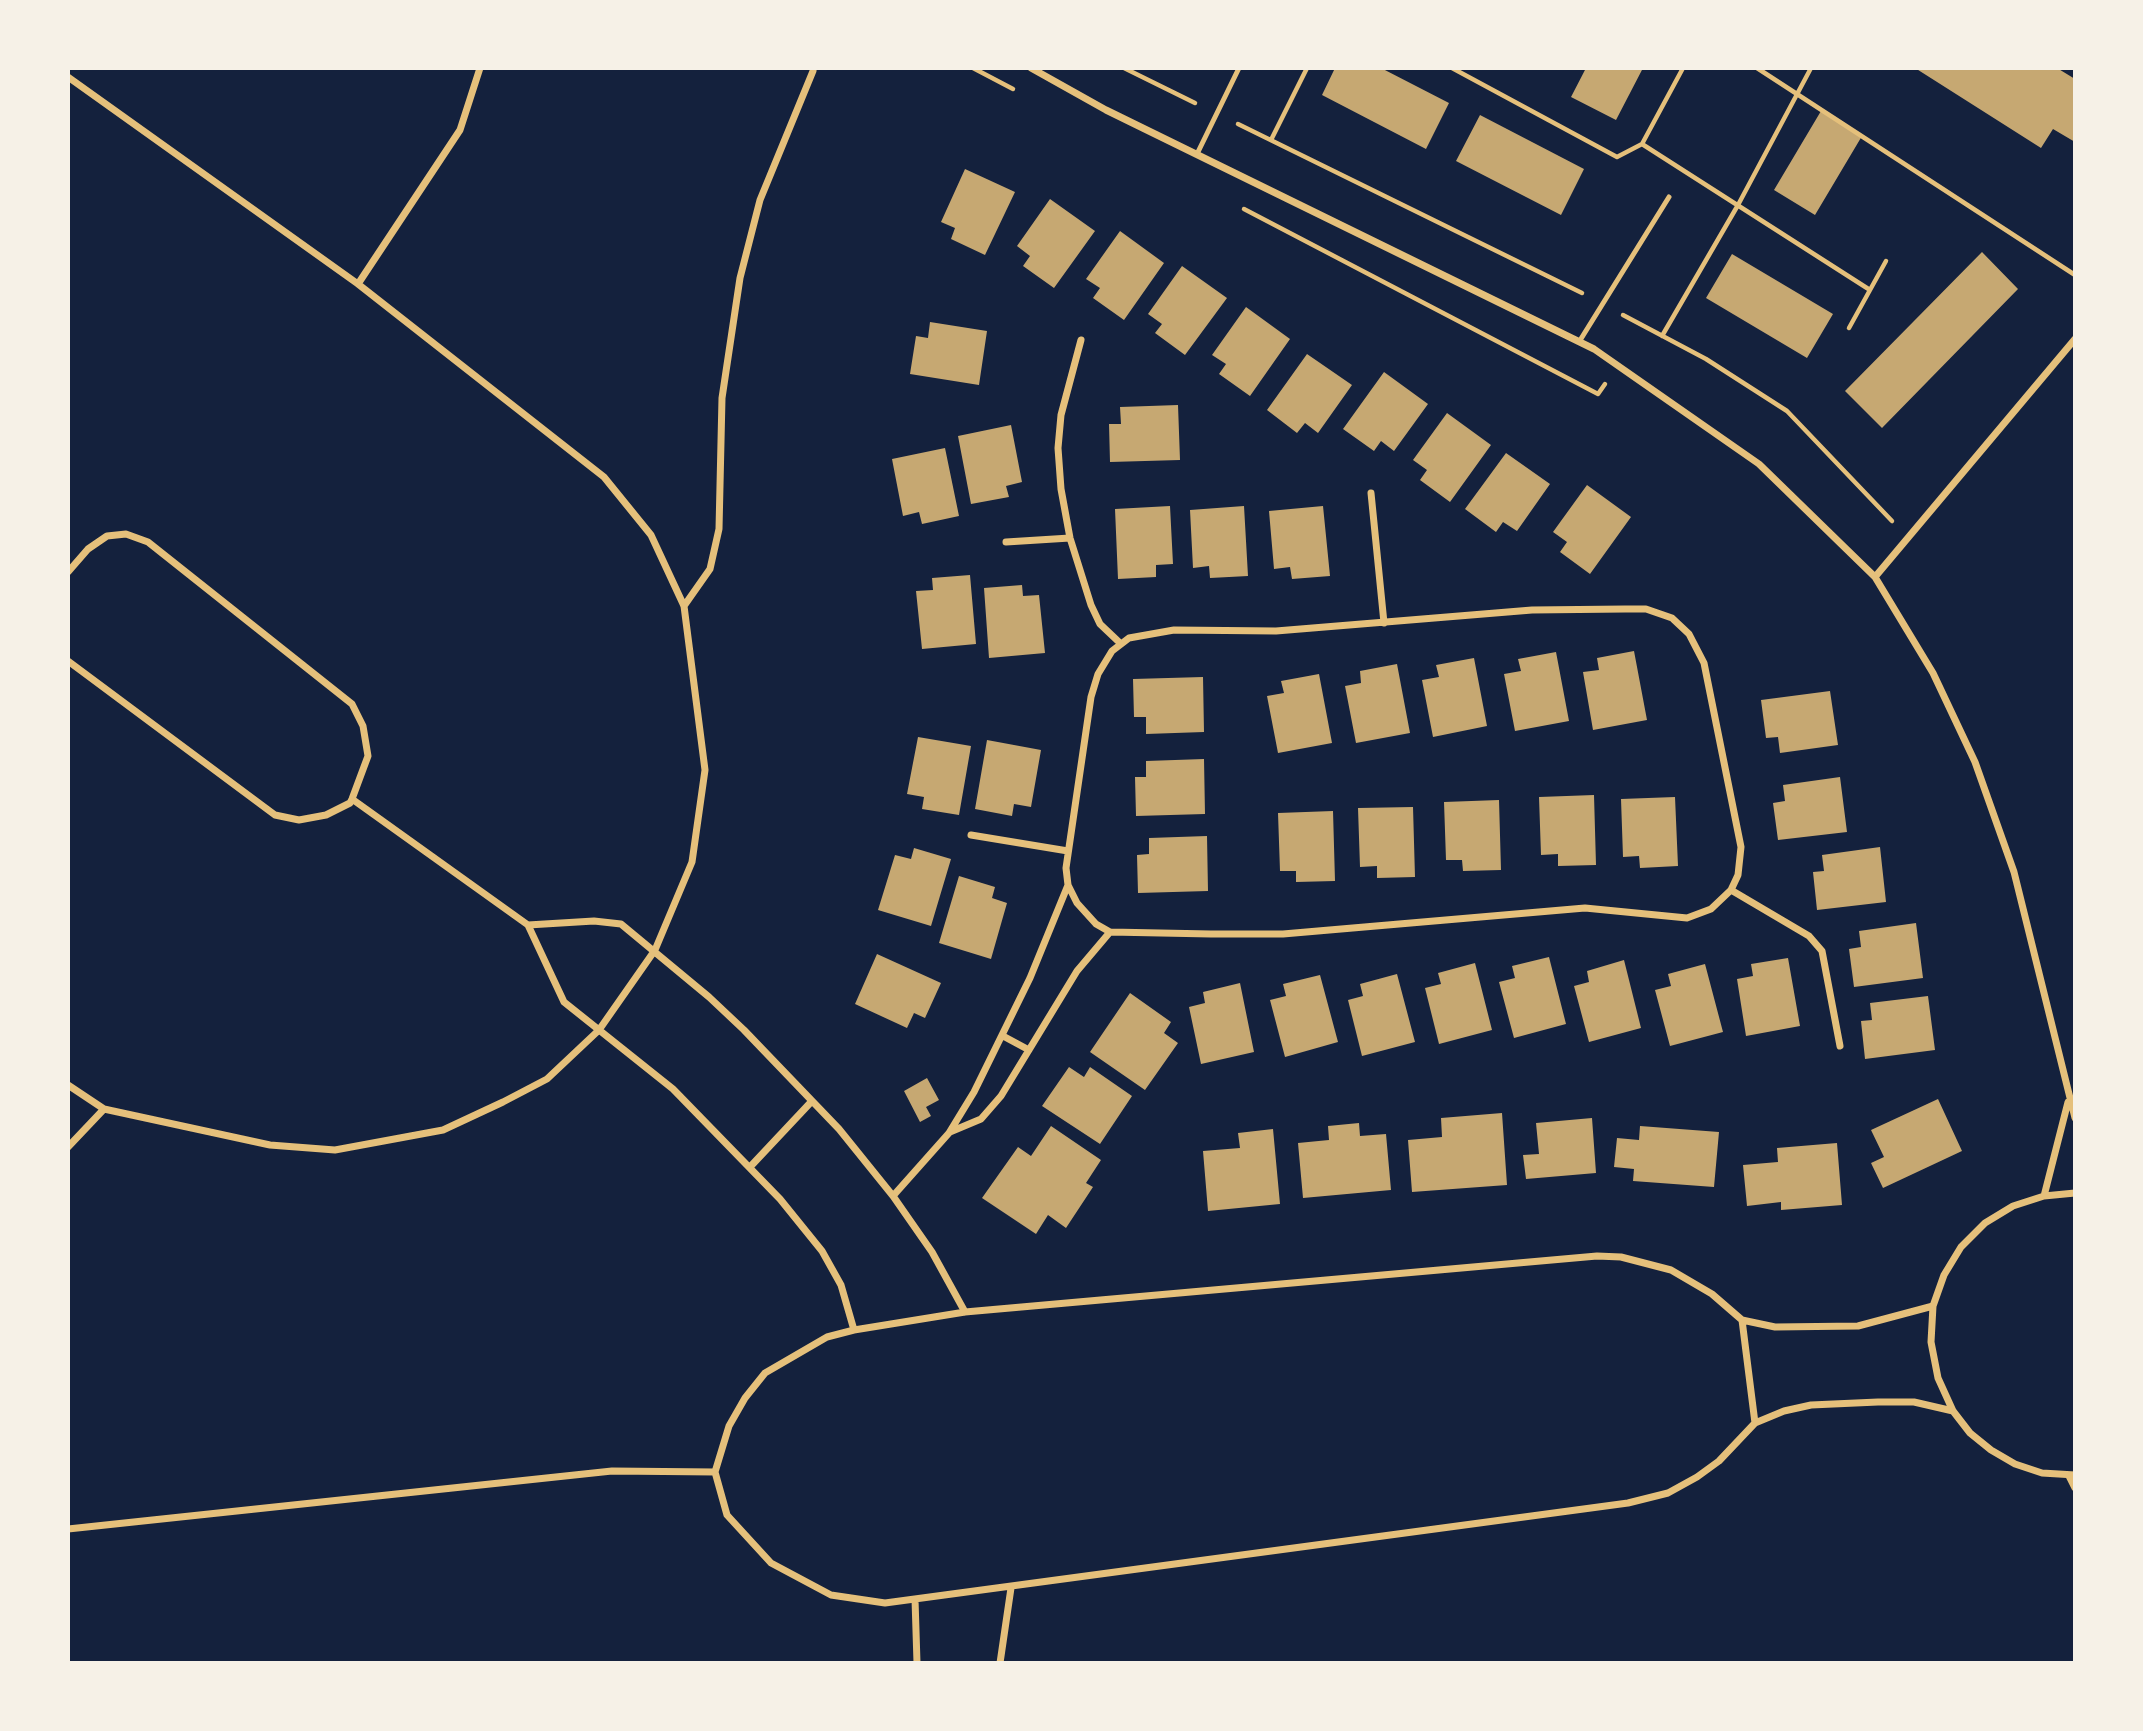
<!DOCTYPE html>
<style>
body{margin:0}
#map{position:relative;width:2143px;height:1731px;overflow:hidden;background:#14213d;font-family:Manrope,sans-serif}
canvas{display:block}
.frame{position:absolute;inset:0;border:70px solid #f6f1e7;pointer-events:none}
</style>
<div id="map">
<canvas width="2143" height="1731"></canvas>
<div class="frame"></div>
</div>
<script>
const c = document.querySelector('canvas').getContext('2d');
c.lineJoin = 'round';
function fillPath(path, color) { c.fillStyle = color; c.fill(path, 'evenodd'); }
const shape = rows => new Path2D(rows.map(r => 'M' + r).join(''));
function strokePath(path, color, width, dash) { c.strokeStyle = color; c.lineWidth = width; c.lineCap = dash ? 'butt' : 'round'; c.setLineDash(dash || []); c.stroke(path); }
fillPath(shape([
 [1335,68,1381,68,1449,103,1426,149,1322,95],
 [1586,68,1643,68,1616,120,1571,97],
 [1915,68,2057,68,2075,79,2075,142,2053,129,2041,148],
 [1821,111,1862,136,1815,215,1774,190],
 [1480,115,1584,169,1561,215,1456,161],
 [965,169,1015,192,985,255,951,239,955,228,941,222],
 [1050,199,1095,231,1054,288,1023,266,1030,256,1017,246],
 [1120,231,1164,263,1124,320,1093,298,1100,288,1086,279],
 [1982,252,2018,289,1882,428,1845,391],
 [1732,254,1833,314,1807,358,1706,298],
 [1182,266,1227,298,1185,355,1155,333,1162,324,1148,314],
 [1246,307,1290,339,1250,396,1219,374,1226,364,1212,355],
 [930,322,987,331,979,385,910,374,916,336,928,338],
 [1307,354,1352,385,1318,433,1305,423,1297,433,1267,410],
 [1384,372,1428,404,1394,451,1381,441,1374,451,1343,429],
 [1178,405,1180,460,1110,462,1109,424,1121,424,1120,407],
 [1447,413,1491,445,1450,502,1420,480,1427,470,1413,460],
 [1011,425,1022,482,1006,486,1009,497,971,504,958,436],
 [945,448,959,516,922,524,919,512,903,516,892,459],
 [1506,453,1550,484,1517,531,1503,522,1496,532,1465,509],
 [1587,485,1631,517,1590,574,1560,552,1567,542,1553,532],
 [1170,506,1173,564,1156,565,1156,577,1118,579,1115,509],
 [1244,506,1248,576,1210,578,1209,566,1193,568,1190,510],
 [1323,506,1330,576,1292,579,1290,567,1274,569,1269,511],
 [970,575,976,644,922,649,916,591,933,590,932,578],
 [1022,585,1023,596,1039,595,1045,653,989,658,984,588],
 [1634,651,1647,720,1593,730,1583,672,1599,670,1597,658],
 [1556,652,1569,721,1515,731,1504,674,1521,671,1518,659],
 [1474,658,1487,726,1433,737,1422,680,1439,677,1436,665],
 [1397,664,1410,733,1356,743,1345,686,1361,683,1360,671],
 [1319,674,1332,743,1278,753,1267,696,1284,693,1281,681],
 [1203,677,1204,732,1146,734,1146,717,1134,717,1133,679],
 [1830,691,1838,745,1780,753,1778,737,1766,738,1761,700],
 [918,737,971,746,959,815,922,809,924,797,907,794],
 [987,740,1041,750,1031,807,1014,804,1012,816,975,809],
 [1204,759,1205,814,1136,816,1135,777,1146,777,1146,761],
 [1840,777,1847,832,1778,840,1773,803,1785,801,1783,785],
 [1594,795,1596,865,1558,866,1558,854,1541,855,1539,797],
 [1675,797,1678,866,1640,868,1639,856,1623,857,1621,799],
 [1499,800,1501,870,1463,871,1462,860,1446,860,1444,802],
 [1413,807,1415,877,1377,878,1377,866,1360,867,1358,808],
 [1333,811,1335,881,1296,882,1296,871,1280,871,1278,813],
 [1207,836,1208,891,1138,893,1137,855,1149,854,1149,838],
 [1880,847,1886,902,1817,910,1813,872,1824,871,1822,855],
 [914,848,951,859,931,926,878,910,895,855,911,859],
 [959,876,995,887,992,898,1007,903,991,959,939,943],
 [1916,923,1923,978,1854,987,1849,949,1861,947,1859,931],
 [877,954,941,983,925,1018,914,1013,907,1028,855,1004],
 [1549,957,1566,1024,1514,1038,1499,982,1515,978,1512,966],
 [1788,958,1800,1026,1746,1036,1737,979,1753,976,1751,964],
 [1624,960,1641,1028,1589,1042,1574,986,1589,982,1587,971],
 [1475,963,1492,1030,1439,1044,1425,988,1441,984,1438,973],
 [1705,964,1723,1032,1670,1046,1655,990,1671,986,1668,974],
 [1397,974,1415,1042,1362,1056,1348,1000,1363,996,1360,984],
 [1320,975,1338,1042,1285,1057,1270,1000,1286,996,1283,984],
 [1240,983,1254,1052,1201,1064,1189,1007,1205,1003,1203,992],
 [1130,993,1171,1022,1164,1033,1178,1043,1145,1090,1090,1052],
 [1928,996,1935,1050,1865,1059,1861,1021,1872,1020,1870,1003],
 [1069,1067,1084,1077,1090,1067,1132,1096,1100,1144,1042,1106],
 [927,1078,939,1100,926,1107,931,1116,920,1122,904,1091],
 [1938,1099,1962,1151,1883,1188,1871,1163,1884,1157,1871,1130],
 [1502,1113,1507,1185,1412,1192,1408,1140,1442,1137,1441,1118],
 [1592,1118,1596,1173,1526,1179,1523,1155,1539,1154,1536,1123],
 [1359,1123,1360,1136,1386,1134,1391,1190,1303,1198,1298,1143,1329,1140,1328,1126],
 [1051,1126,1101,1160,1086,1183,1093,1187,1066,1228,1048,1215,1036,1234,982,1198,1018,1147,1031,1156],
 [1640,1126,1719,1132,1714,1187,1633,1181,1634,1169,1614,1167,1617,1138,1639,1140],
 [1273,1129,1280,1204,1208,1211,1203,1151,1240,1148,1238,1133],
 [1837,1143,1842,1205,1781,1210,1781,1202,1747,1206,1743,1165,1778,1162,1777,1148]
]), '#c6a872');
strokePath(shape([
 [973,68,1013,89],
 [1124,68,1195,103],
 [1452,68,1617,157,1642,144,1870,290],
 [1757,68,2075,275],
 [1238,124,1582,293],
 [1271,140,1307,68],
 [1642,144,1683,68],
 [1244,209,1598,394,1605,384],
 [1623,315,1706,359,1787,411,1892,521],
 [1849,328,1886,261],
 [1662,336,1738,205,1811,68]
]), '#e5c07b', 4.5);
strokePath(shape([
 [1197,154,1239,68],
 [1579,342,1669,197]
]), '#e5c07b', 5);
strokePath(shape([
 [1031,68,1106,110,1594,349,1759,464,1875,577,1933,673,1975,762,2014,872,2075,1118],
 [68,77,358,284,604,477,651,535,684,606,705,770,692,862,655,950,599,1030,547,1079,503,1102,443,1130,335,1150,270,1145,104,1109,68,1085],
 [358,284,460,130,480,68],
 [1081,340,1061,415,1058,448,1061,489,1070,538,1091,605,1100,624,1120,643],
 [1371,493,1384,623],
 [1006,542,1070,538],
 [68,572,88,549,107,536,126,534,148,542,352,704,363,726,368,756,352,799,350,803,326,815,299,820,275,815,68,661],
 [1875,577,2075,339],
 [684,606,710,569,719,529,722,398,740,278,760,200,813,71],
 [1625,609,1646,609,1672,618,1689,634,1704,663,1741,847,1738,875,1731,890,1711,909,1687,918,1585,908,1283,934,1211,934,1110,932,1096,924,1077,903,1068,885,1066,868,1091,697,1098,674,1112,651,1129,638,1174,630,1276,631,1532,610,1625,609],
 [352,799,528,925,564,1002,673,1089,780,1199,822,1251,841,1285,854,1330],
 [971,835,1068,851],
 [1731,890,1809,936,1822,951,1840,1046],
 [528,925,594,921,621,924,709,997,744,1030,839,1129,893,1196,932,1252,965,1312],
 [1003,1036,1029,1050],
 [950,1132,981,1119,1001,1096,1077,971,1110,932],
 [68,1147,104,1109],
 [750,1167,812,1101],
 [2075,1193,2044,1196,2013,1206,1985,1223,1961,1247,1944,1275,1933,1306,1931,1342,1938,1378,1953,1411,1970,1433,1991,1450,2015,1464,2042,1473,2075,1475],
 [893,1196,949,1133,974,1092,1030,978,1068,885],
 [2044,1196,2068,1102],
 [1933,1306,1858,1326,1775,1327,1742,1320,1712,1294,1671,1270,1621,1257,1597,1256,965,1312,854,1330,827,1337,765,1373,745,1398,729,1426,715,1472,727,1515,771,1563,831,1595,885,1603,1628,1503,1668,1493,1697,1477,1719,1461,1755,1423,1784,1411,1811,1405,1878,1402,1914,1402,1953,1411],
 [1742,1320,1755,1423],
 [2069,1476,2075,1488],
 [68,1529,612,1471,715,1472],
 [915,1599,917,1663],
 [1000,1663,1011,1588]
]), '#e5c07b', 7);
</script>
